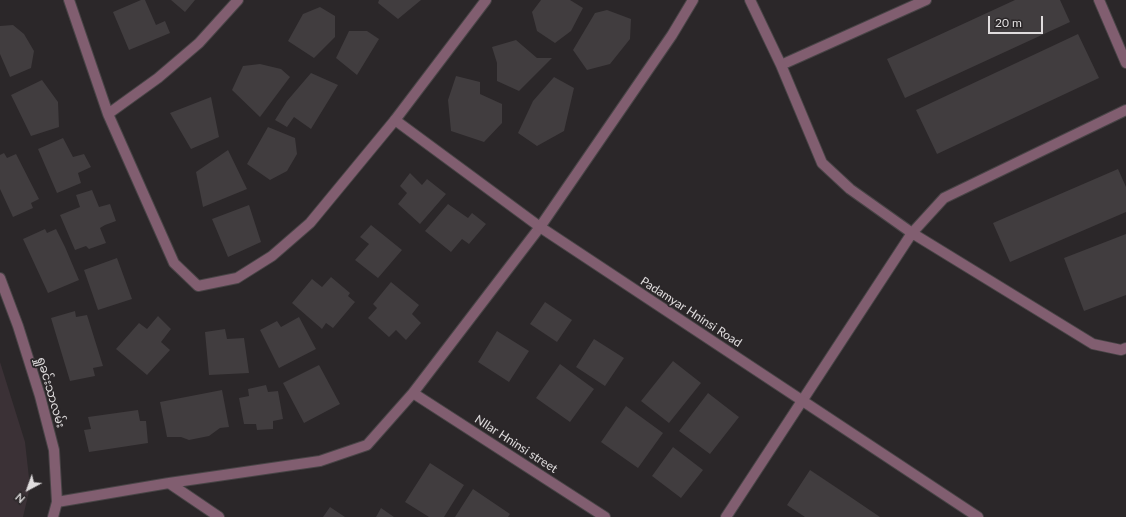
<!DOCTYPE html>
<meta charset="utf-8">
<style>
body{margin:0}
#map{position:relative;width:1126px;height:517px;overflow:hidden;background:#2b2729;font-family:Lato,sans-serif}
canvas{display:block}
.north{position:absolute;left:8px;top:469px;width:40px;height:40px;-webkit-text-stroke:3px #2b2729;paint-order:stroke;rotate:221deg;font-size:11px;font-weight:700;line-height:16px;text-align:center;color:#e0ddde}
.north::after{content:'';display:block;margin:auto;width:14px;height:18px;background:#e0ddde;clip-path:polygon(50% 0,100% 100%,50% 72%,0 100%)}
.scale{position:absolute;left:988px;top:16px;width:55px;height:18px;box-sizing:border-box;border:2px solid #e0ddde;border-top:0;padding-left:5px;font-size:12px;line-height:14px;white-space:nowrap;color:#e0ddde;-webkit-text-stroke:3px #2b2729;paint-order:stroke}
</style>
<div id="map">
<canvas width="1126" height="517"></canvas>
<div class="north">N</div>
<div class="scale">20 m</div>
</div>
<script>
const c = document.querySelector('canvas').getContext('2d');
c.lineJoin = 'round';
function fillPath(path, color) { c.fillStyle = color; c.fill(path, 'evenodd'); }
const shape = rows => new Path2D(rows.map(r => 'M' + r).join(''));
function strokePath(path, color, width, dash) { c.strokeStyle = color; c.lineWidth = width; c.lineCap = dash ? 'butt' : 'round'; c.setLineDash(dash || []); c.stroke(path); }
function label(font, color, halo, rows, align = 'center') {
  c.font = font + ' Lato,"Noto Sans Myanmar",sans-serif'; c.lineWidth = 3.5; c.setLineDash([]); c.textBaseline = 'middle'; c.strokeStyle = halo; c.fillStyle = color; for (const [text, x, y, turn = 0] of rows) {
    c.save(); c.translate(x, y); c.rotate((+turn || 0) * Math.PI / 180); c.textAlign = isNaN(turn) ? turn : align; if (halo) c.strokeText(text, 0, 0); c.fillText(text, 0, 0); c.restore();
  }
}
fillPath(shape([
 [0,362,25,442,30,487,23,517,0,517]
]), '#3b3136');
fillPath(shape([
 [141,0,145,0,156,25,165,21,170,33,129,50,113,12],
 [171,0,195,0,185,12],
 [379,0,421,0,398,19,378,3],
 [541,0,570,0,583,8,571,31,555,43,537,31,532,12],
 [1015,0,1060,0,1070,22,905,98,887,59],
 [320,7,335,16,335,37,314,58,288,41,303,14],
 [607,10,631,19,630,39,610,64,587,70,573,50,595,13],
 [13,25,24,34,34,51,31,68,10,77,0,54,0,26],
 [349,31,367,31,379,39,357,75,336,58],
 [1078,34,1099,78,937,154,916,110],
 [516,40,537,58,552,58,519,91,497,81,497,63,492,47],
 [260,64,281,69,290,77,260,117,232,90,243,66],
 [311,73,338,85,311,129,294,117,287,127,275,120,287,101],
 [456,76,480,82,480,94,502,104,502,123,484,142,451,131,448,100],
 [554,77,574,88,564,131,537,146,518,133,533,101],
 [42,80,58,102,59,127,31,136,11,95],
 [211,97,219,137,191,149,170,113],
 [268,127,295,138,297,154,287,171,270,180,247,164],
 [63,138,73,157,84,154,91,167,78,173,81,183,57,193,38,149],
 [228,150,247,189,203,207,196,172],
 [4,153,7,158,16,154,39,199,31,203,33,208,13,217,0,189,0,155],
 [1118,169,1126,187,1126,212,1010,262,993,223],
 [410,173,422,185,427,179,446,194,420,224,398,204,407,193,400,186],
 [92,190,99,207,110,204,116,221,105,225,100,228,106,243,89,249,86,246,75,250,60,215,80,207,76,195],
 [448,204,468,218,472,213,486,224,469,244,462,239,451,252,425,231],
 [249,205,261,242,228,257,212,219],
 [371,225,402,250,378,278,355,260,369,244,360,237],
 [45,229,47,233,56,229,65,247,79,280,48,293,23,239],
 [1126,234,1126,295,1084,311,1064,258],
 [117,258,132,299,98,310,84,270],
 [331,277,350,293,348,296,355,302,333,328,326,323,322,329,292,303,312,279,322,287],
 [391,282,419,305,412,314,421,323,406,340,396,330,389,337,368,318,377,308,373,304],
 [545,302,572,320,557,342,530,324],
 [75,311,76,317,87,315,103,366,93,368,95,376,70,381,51,318],
 [158,316,171,329,161,342,170,350,147,375,116,349,139,323,147,329],
 [299,317,316,349,279,368,260,330,277,321,281,327],
 [225,329,227,339,244,338,249,373,209,375,205,332],
 [497,331,529,351,509,382,478,362],
 [594,339,624,358,605,386,576,367],
 [673,361,701,383,669,423,641,401],
 [560,364,594,389,570,422,536,398],
 [319,365,340,404,304,423,283,383],
 [266,385,268,392,278,391,283,419,273,421,273,429,257,430,256,424,244,424,239,398,249,396,248,389],
 [222,390,229,427,220,428,209,436,189,440,181,437,167,437,160,402],
 [708,393,739,417,710,454,679,431],
 [626,406,663,433,638,468,601,442],
 [138,410,140,421,146,421,148,443,89,452,84,430,91,429,88,417],
 [673,447,703,470,681,498,652,476],
 [430,463,464,485,444,517,429,517,405,502],
 [810,470,849,496,880,517,805,517,787,505],
 [473,489,510,514,508,517,455,517],
 [330,507,345,517,323,517],
 [381,508,394,517,376,517]
]), '#413d3f');
const minor = shape([
 [69,0,108,114,174,263,198,286,237,278,272,256,310,223,395,120,486,0],
 [750,0,781,65,822,163,850,189,912,233,1093,344,1121,350,1126,348],
 [1099,0,1126,63],
 [781,65,926,0],
 [108,114,158,78,199,43,238,0],
 [413,393,605,517],
 [169,483,219,517],
 [57,502,169,483,320,461,367,445,413,393,540,227,672,35,693,0],
 [726,517,912,233,944,198,1126,110]
]);
const tertiary = shape([
 [395,120,540,227,978,517],
 [0,278,18,326,40,396,54,450,57,502,53,517]
]);
strokePath(minor, '#484446', 12);
strokePath(tertiary, '#484446', 12);
strokePath(minor, '#815e70', 10);
strokePath(tertiary, '#815e70', 10);
label('12px', '#e0ddde', '#2b2729', [
 ["Padamyar Hninsi Road",691,312,33],
 ["ရှုခင်းသာလမ်း",51,392,74],
 ["NIlar Hninsi street",516,444,33]
]);
</script>
